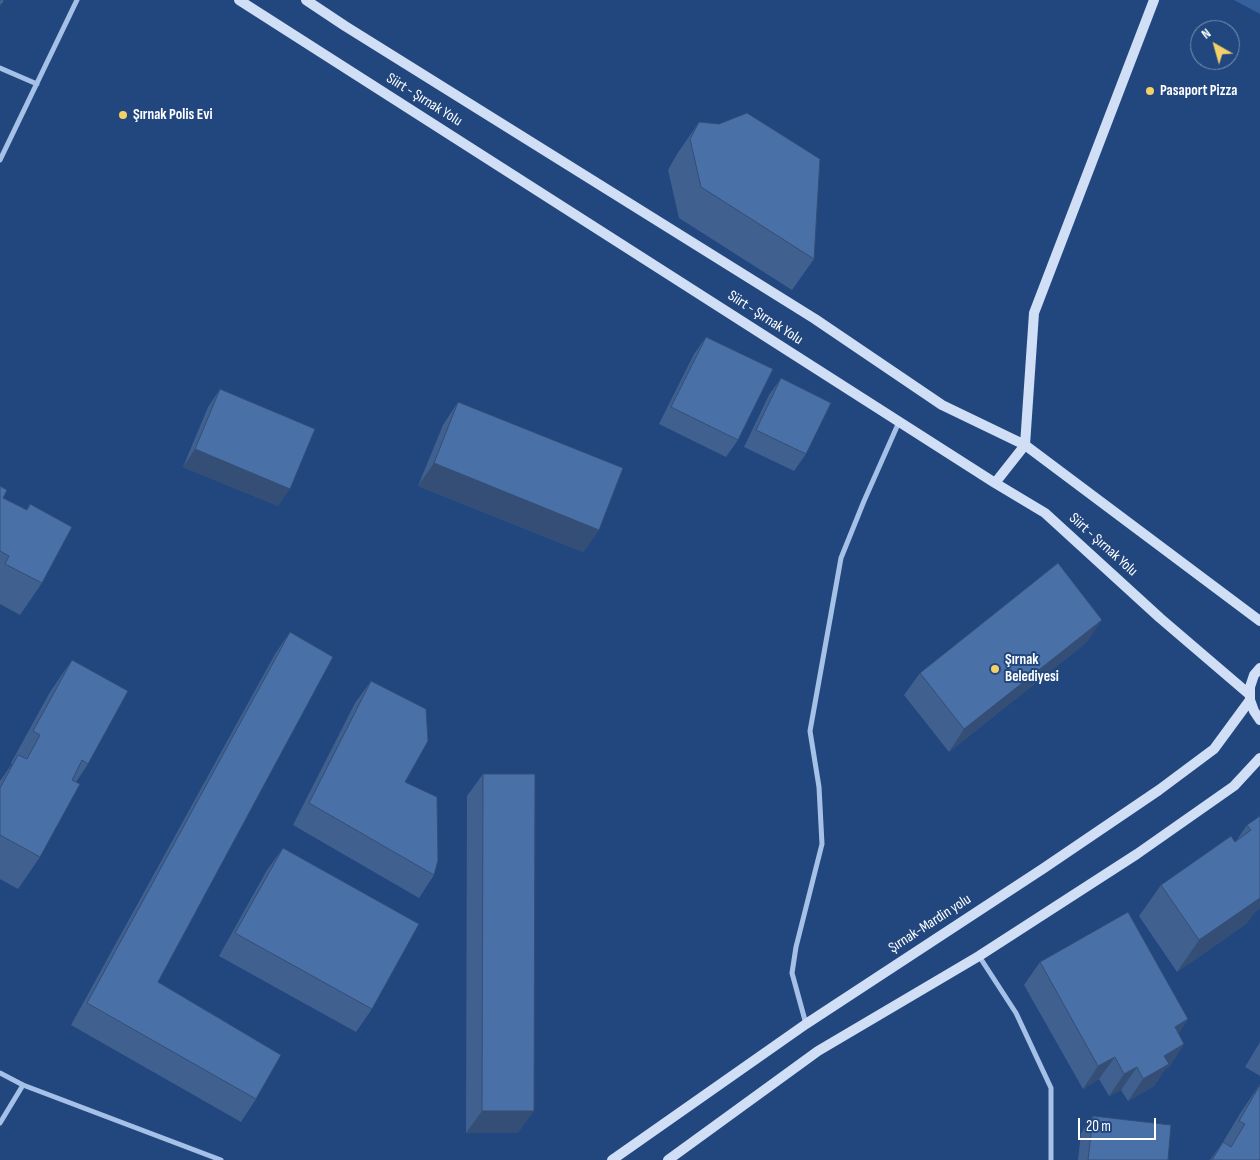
<!DOCTYPE html>
<meta charset="utf-8">
<style>
body{margin:0}
#map{position:relative;width:1260px;height:1160px;overflow:hidden;background:#22477e;font-family:"Sofia Sans Condensed",sans-serif}
canvas{display:block}
.north{position:absolute;left:1190px;top:20px;width:50px;height:50px;box-sizing:border-box;background:#22477e;border:1px solid #7a91b2;border-radius:50%;rotate:322deg;font-size:14px;font-weight:700;line-height:20px;text-align:center;color:#fff}
.north::after{content:'';display:block;margin:auto;width:18px;height:22px;background:#f3d068;clip-path:polygon(50% 0,100% 100%,50% 72%,0 100%)}
.scale{position:absolute;left:1078px;top:1118px;width:78px;height:22px;box-sizing:border-box;border:2px solid #fff;border-top:0;padding-left:6px;font-size:15px;line-height:18px;white-space:nowrap;color:#fff;-webkit-text-stroke:4px #22477e;paint-order:stroke}
</style>
<div id="map">
<canvas width="1260" height="1160"></canvas>
<div class="north">N</div>
<div class="scale">20 m</div>
</div>
<script>
const c = document.querySelector('canvas').getContext('2d');
c.lineJoin = 'round';
function fillPath(path, color) { c.fillStyle = color; c.fill(path, 'evenodd'); }
const shape = rows => new Path2D(rows.map(r => 'M' + r).join(''));
function strokePath(path, color, width, dash) { c.strokeStyle = color; c.lineWidth = width; c.lineCap = dash ? 'butt' : 'round'; c.setLineDash(dash || []); c.stroke(path); }
function label(font, color, halo, rows, align = 'center') {
  c.font = font + ' "Sofia Sans Condensed",sans-serif'; c.lineWidth = 4; c.setLineDash([]); c.textBaseline = 'middle'; c.strokeStyle = halo; c.fillStyle = color; for (const [text, x, y, turn = 0] of rows) {
    c.save(); c.translate(x, y); c.rotate((+turn || 0) * Math.PI / 180); c.textAlign = isNaN(turn) ? turn : align; if (halo) c.strokeText(text, 0, 0); c.fillText(text, 0, 0); c.restore();
  }
}
fillPath(shape([
 [1234,0,1260,0,1260,14]
]), '#35609c');
strokePath(shape([
 [0,68,37,84],
 [0,160,77,0],
 [979,956,1016,1013,1051,1088,1051,1160],
 [806,1024,792,973,796,947,822,844,819,787,810,731,841,558,864,501,899,422],
 [0,1073,23,1085,221,1160],
 [0,1123,23,1085]
]), '#a6c1e7', 5);
strokePath(shape([
 [239,0,995,483,1045,513,1160,618,1250,695],
 [306,0,345,26,815,319,942,405,1025,445,1260,621],
 [995,483,1025,445,1034,313,1154,0],
 [1260,668,1254,675,1250,687,1250,700,1254,711,1260,720],
 [612,1160,806,1024,1044,868,1159,790,1214,749,1250,700],
 [668,1160,818,1051,979,956,1137,854,1234,786,1260,758]
]), '#d0dff6', 10);
fillPath(shape([
 [699,122,814,259,792,290,679,218,668,170,677,154],
 [706,337,738,440,726,457,659,424,694,354],
 [781,378,806,454,794,471,744,447,769,395],
 [220,389,278,506,183,467,208,407],
 [458,402,599,530,583,552,418,486,443,425],
 [0,486,3,498,26,510,30,504,42,583,20,615,0,604],
 [290,632,158,982,256,1099,241,1122,71,1025,275,654],
 [1087,642,949,752,904,695,920,673],
 [72,660,88,764,76,782,40,857,18,889,0,879,0,781,12,764,11,763,50,692],
 [371,681,405,782,434,875,419,898,293,825,355,703],
 [483,774,518,1133,466,1133,467,796],
 [1260,816,1260,908,1255,912,1246,924,1177,972,1139,916,1161,885,1236,841,1247,825],
 [283,848,372,1009,356,1032,219,956,267,870],
 [1040,962,1188,1019,1178,1034,1184,1044,1169,1067,1166,1068,1154,1086,1128,1101,1121,1090,1109,1096,1099,1079,1083,1089,1024,985],
 [1260,1042,1260,1076,1245,1067],
 [1260,1084,1260,1160,1210,1160,1223,1142,1241,1112],
 [1093,1116,1168,1160,1078,1160,1081,1133]
]), '#406090');
fillPath(shape([
 [195,449,290,489,278,506,183,467],
 [434,463,599,530,583,552,418,486],
 [1102,620,1087,642,949,752,964,729],
 [1260,896,1260,908,1255,912,1246,924,1177,972,1199,940],
 [1188,1019,1173,1042,1175,1027],
 [1184,1044,1169,1067,1166,1068,1154,1086,1128,1101,1143,1079,1164,1056],
 [1115,1057,1099,1079,1083,1089,1098,1066],
 [1137,1067,1121,1090,1109,1096,1124,1074],
 [482,1111,534,1111,518,1133,466,1133]
]), '#344e76');
const building = shape([
 [0,0,4,0,0,6,0,0],
 [747,113,820,159,814,259,701,187,690,139,699,122,719,124,747,113],
 [706,337,773,369,738,440,671,407,706,337],
 [781,378,831,403,806,454,756,430,781,378],
 [220,389,315,429,290,489,195,449,220,389],
 [458,402,623,468,599,530,434,463,458,402],
 [0,486,7,490,3,498,27,510,30,504,72,527,42,583,5,564,9,556,0,551,0,486],
 [1058,563,1102,620,964,729,920,673,1058,563],
 [290,632,333,657,158,982,281,1055,256,1099,87,1003,290,632],
 [72,660,128,691,88,764,82,760,72,780,80,784,40,857,0,835,0,788,18,755,27,759,40,735,33,731,72,660],
 [371,681,426,709,428,741,405,782,437,797,438,860,434,875,309,803,371,681],
 [483,774,535,774,534,1111,482,1111,483,774],
 [1260,816,1260,898,1199,940,1161,885,1231,836,1235,842,1251,830,1247,825,1260,816],
 [283,848,419,924,372,1009,235,933,283,848],
 [1128,912,1188,1019,1175,1027,1184,1044,1164,1056,1169,1064,1143,1079,1137,1067,1124,1074,1115,1057,1098,1066,1040,962,1128,912],
 [1260,1085,1260,1160,1212,1160,1223,1142,1231,1147,1245,1124,1239,1121,1260,1085],
 [1093,1116,1171,1125,1168,1160,1088,1160,1093,1116]
]);
fillPath(building, '#4a70a8');
strokePath(building, '#344e76', 1);
for (const [x, y, r, color] of [
 [1150,91,5,"#f3d068"],
 [123,115,5,"#f3d068"],
 [995,669,5,"#f3d068"]
]) { const dot = new Path2D(); dot.arc(x, y, r, 0, 2 * Math.PI); c.fillStyle = color; c.fill(dot); strokePath(dot, '#22477e', 2); }
label('bold 15px', '#fff', '#22477e', [
 ["Pasaport Pizza",1160,91],
 ["Şırnak Polis Evi",133,115],
 ["Şırnak",1005,660],
 ["Belediyesi",1005,677]
], 'left');
label('15px', '#fff', '#22477e', [
 ["Siirt - Şırnak Yolu",424,100,32],
 ["Siirt - Şırnak Yolu",765,318,33],
 ["Siirt - Şırnak Yolu",1103,545,42],
 ["Şırnak-Mardin yolu",930,924,-33]
]);
</script>
